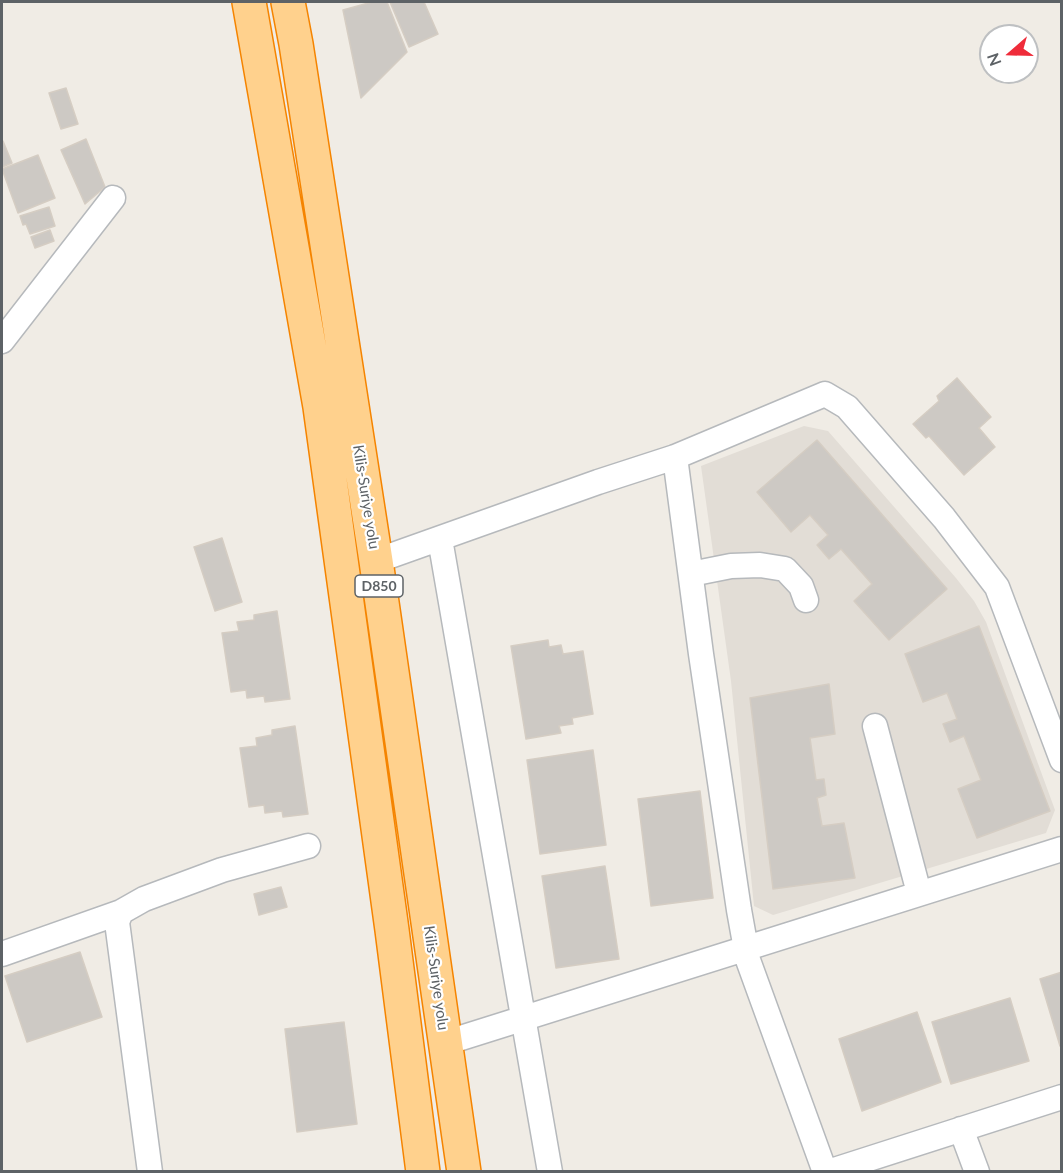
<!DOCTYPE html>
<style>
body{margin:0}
#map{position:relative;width:1063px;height:1173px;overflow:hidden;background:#f0ece5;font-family:Lato,sans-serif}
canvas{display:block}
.frame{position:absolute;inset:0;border:3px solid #5d6266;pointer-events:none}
.north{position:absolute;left:979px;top:24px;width:60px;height:60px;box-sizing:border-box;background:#fff;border:2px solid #bec0c2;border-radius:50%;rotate:250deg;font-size:16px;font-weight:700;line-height:24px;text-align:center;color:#5d6266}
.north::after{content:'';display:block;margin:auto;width:21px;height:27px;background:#ef2c3a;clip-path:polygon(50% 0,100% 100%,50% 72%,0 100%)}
</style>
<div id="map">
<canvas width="1063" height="1173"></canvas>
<div class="frame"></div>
<div class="north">N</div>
</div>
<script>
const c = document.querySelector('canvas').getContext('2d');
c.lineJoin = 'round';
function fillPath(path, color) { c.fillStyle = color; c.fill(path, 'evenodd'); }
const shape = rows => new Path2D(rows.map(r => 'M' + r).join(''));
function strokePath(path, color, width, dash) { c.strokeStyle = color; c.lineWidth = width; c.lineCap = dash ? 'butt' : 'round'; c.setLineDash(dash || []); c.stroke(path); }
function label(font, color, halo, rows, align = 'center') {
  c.font = font + ' Lato,sans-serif'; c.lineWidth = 4.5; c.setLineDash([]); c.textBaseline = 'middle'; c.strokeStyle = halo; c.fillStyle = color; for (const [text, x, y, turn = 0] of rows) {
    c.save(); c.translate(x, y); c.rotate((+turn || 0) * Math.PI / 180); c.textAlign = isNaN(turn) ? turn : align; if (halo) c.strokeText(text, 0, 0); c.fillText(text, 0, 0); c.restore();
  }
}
fillPath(shape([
 [804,426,828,431,956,578,974,601,986,622,1055,810,1046,833,773,915,754,906,731,681,701,466]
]), '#e2ddd6');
const building = shape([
 [372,2,387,2,407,52,361,98,343,10,372,2],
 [390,2,424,2,438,34,409,47,390,2],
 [66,88,78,124,61,129,49,93,66,88],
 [86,139,105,187,85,204,61,150,86,139],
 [2,141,3,141,12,163,2,167,2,141],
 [38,155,55,198,18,213,2,169,38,155],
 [49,207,55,226,30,234,26,224,23,225,20,216,49,207],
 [50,230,54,241,35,248,31,237,50,230],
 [957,378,991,417,979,428,995,447,964,475,929,436,926,438,913,424,939,401,937,396,957,378],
 [817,440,947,589,889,640,854,601,872,584,841,549,829,559,817,545,828,535,810,515,791,532,757,492,817,440],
 [222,538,242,602,215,611,194,547,222,538],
 [277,611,290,699,265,702,264,696,247,698,246,690,231,692,222,633,239,631,237,622,254,620,254,615,277,611],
 [979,626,1050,811,977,838,958,789,981,780,964,736,950,742,943,724,957,719,947,693,923,702,905,654,979,626],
 [548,640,549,647,561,645,563,654,583,651,593,714,572,718,573,724,559,726,561,733,526,739,511,646,548,640],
 [829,684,835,734,810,738,816,780,824,779,826,795,817,798,822,826,844,823,855,878,773,889,750,698,829,684],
 [295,726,308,814,283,817,282,811,265,813,264,805,249,807,240,748,257,746,256,738,272,735,272,730,295,726],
 [593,750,606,845,540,854,527,760,593,750],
 [700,791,713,898,651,906,638,799,700,791],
 [605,866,619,959,556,968,542,876,605,866],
 [281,887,287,907,259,915,254,894,281,887],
 [80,952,102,1017,27,1042,5,976,80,952],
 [1062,972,1062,1046,1060,1046,1040,979,1062,972],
 [1010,998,1029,1061,951,1084,932,1022,1010,998],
 [917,1012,941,1082,862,1111,839,1039,917,1012],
 [344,1022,357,1124,297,1132,285,1029,344,1022]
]);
fillPath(building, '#cdc9c4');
strokePath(building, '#d5cdc3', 1.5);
const minor = shape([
 [2,341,113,198],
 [675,457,701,654,739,910,748,960,825,1172],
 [440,539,550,1172],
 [376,561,598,482,675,457,825,394,847,407,944,518,997,587,1062,760],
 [691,574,731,566,760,565,785,569,801,586,806,600],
 [875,726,919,893],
 [2,954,121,912],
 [445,1043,1062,849],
 [961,1129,977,1172],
 [150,1172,117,922,121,912,144,899,222,870,308,846],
 [828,1172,1062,1097]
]);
const highway = shape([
 [249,2,320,407,392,930,423,1172],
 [288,2,296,44,376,561,464,1172]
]);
strokePath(minor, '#b6b9bc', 27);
strokePath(highway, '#f58400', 36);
strokePath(minor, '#fff', 24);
strokePath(highway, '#ffd18d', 33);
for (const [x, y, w] of [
 [379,586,48]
]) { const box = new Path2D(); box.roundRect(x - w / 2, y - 11, w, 22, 4.5); c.fillStyle = '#fff'; c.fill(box); strokePath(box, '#5d6266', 1.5); }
label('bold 14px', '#5d6266', null, [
 ["D850",379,586]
]);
label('15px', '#5d6266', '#fff', [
 ["Kilis-Suriye yolu",366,497,81],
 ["Kilis-Suriye yolu",436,978,82]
]);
</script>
